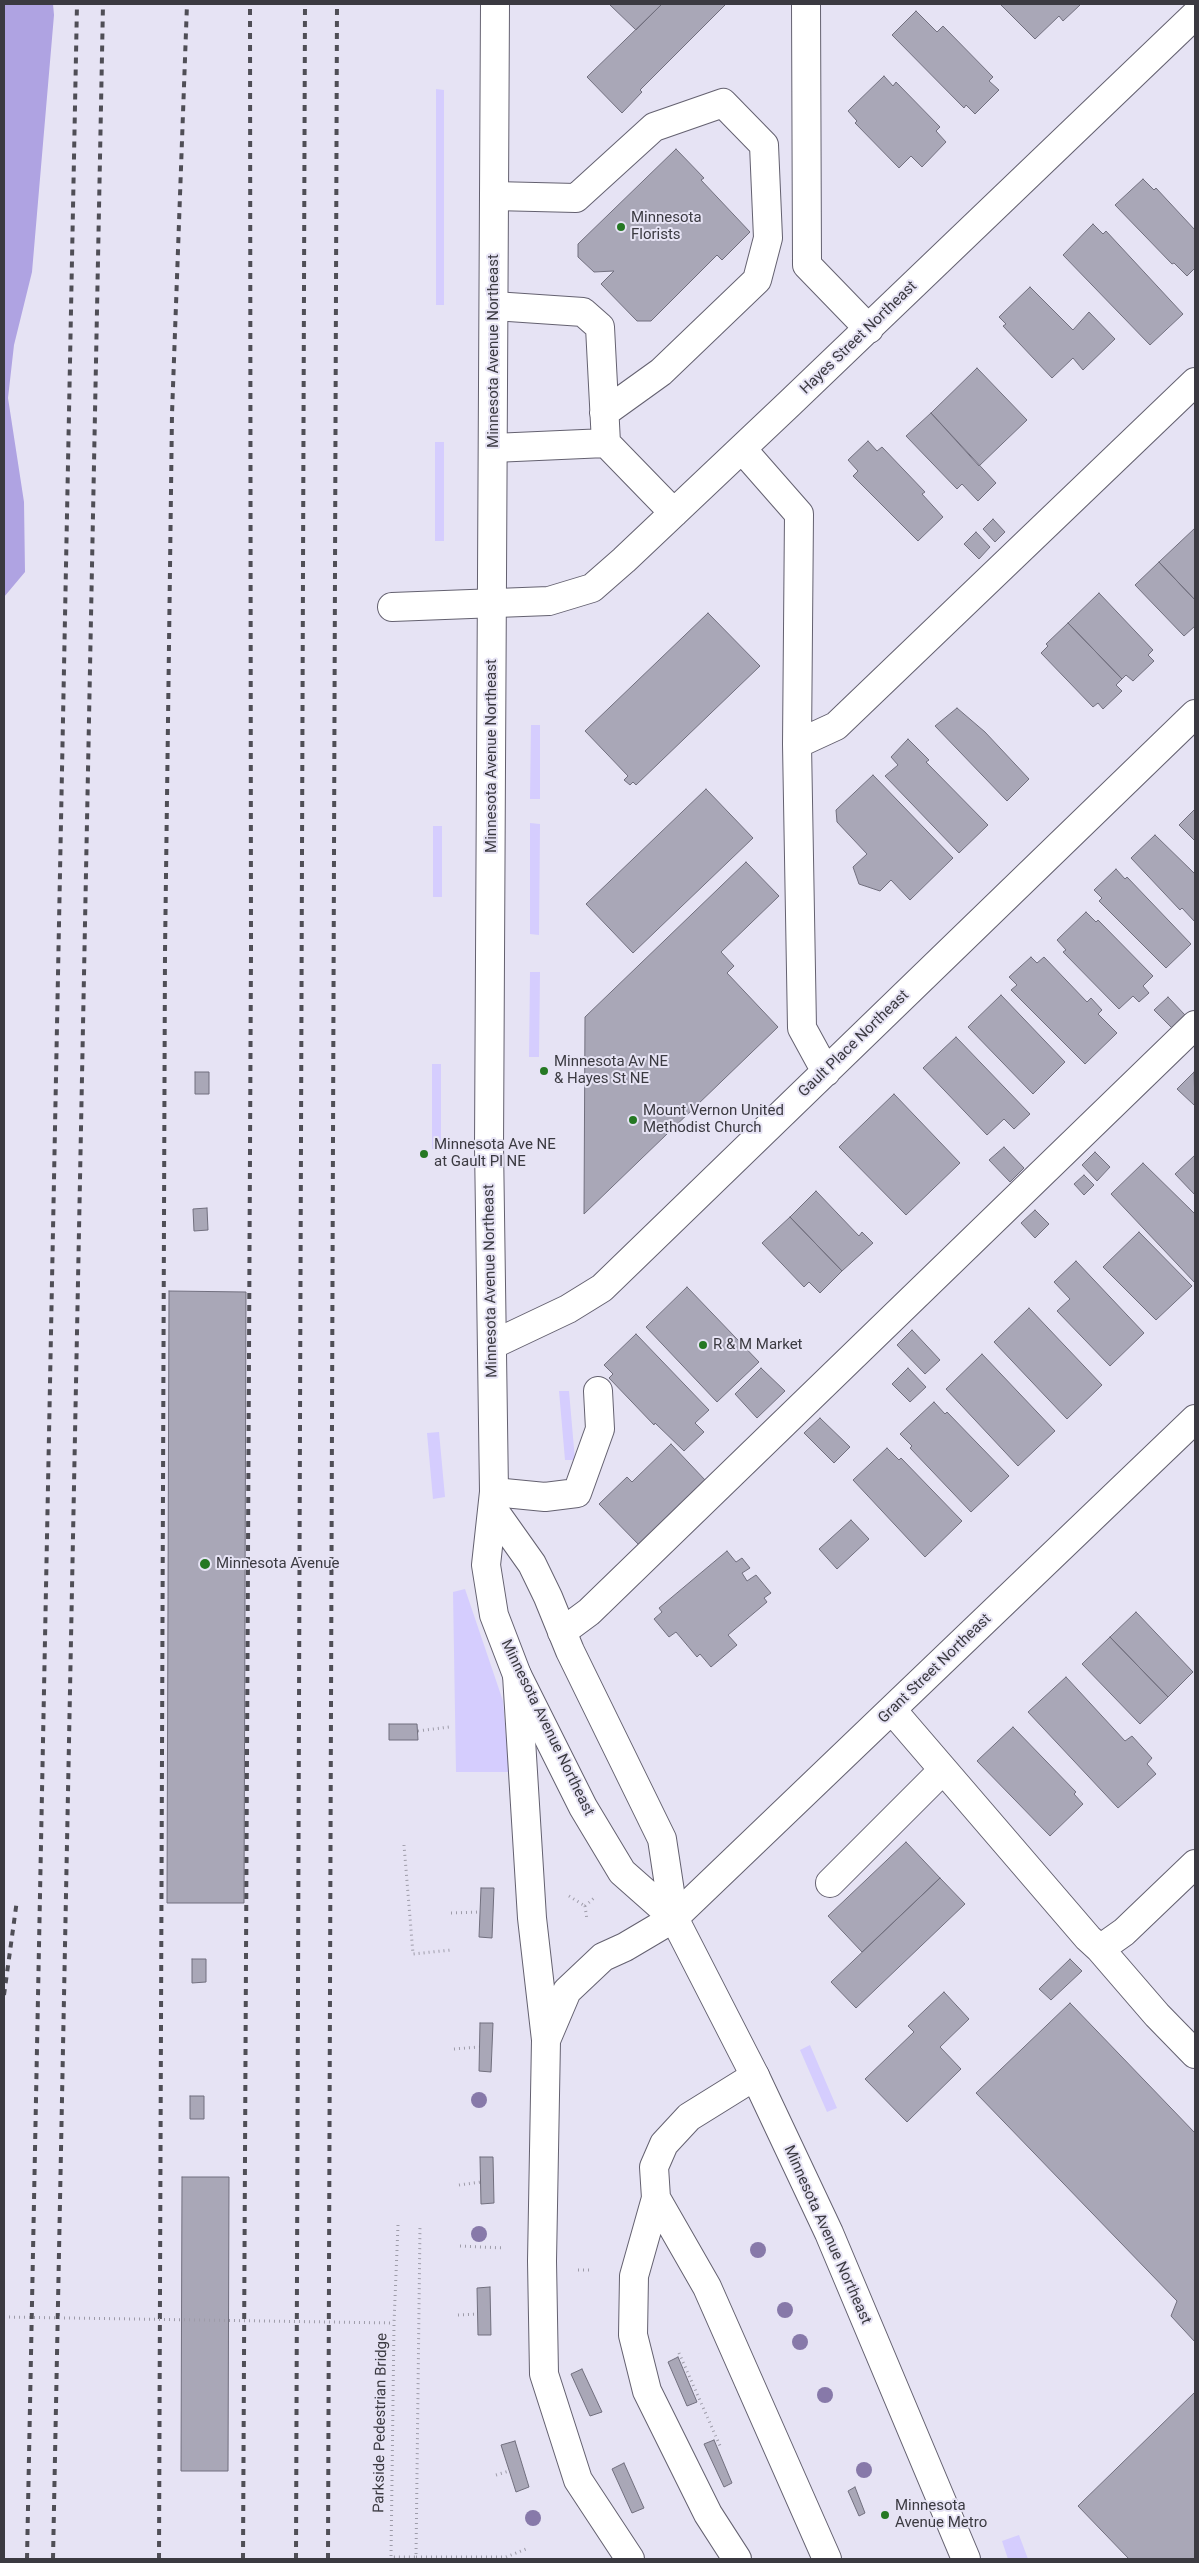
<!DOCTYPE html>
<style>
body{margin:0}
#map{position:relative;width:1199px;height:2563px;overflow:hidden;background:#e6e3f4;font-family:Roboto,sans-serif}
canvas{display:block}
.frame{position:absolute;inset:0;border:5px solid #3b3a41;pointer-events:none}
</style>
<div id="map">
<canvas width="1199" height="2563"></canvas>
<div class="frame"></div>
</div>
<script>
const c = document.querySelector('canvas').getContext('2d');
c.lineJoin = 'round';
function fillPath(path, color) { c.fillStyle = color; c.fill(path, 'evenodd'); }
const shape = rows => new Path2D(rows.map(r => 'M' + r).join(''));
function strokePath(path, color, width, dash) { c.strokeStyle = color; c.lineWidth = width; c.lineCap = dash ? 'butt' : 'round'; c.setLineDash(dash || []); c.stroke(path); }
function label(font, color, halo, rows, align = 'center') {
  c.font = font + ' Roboto,sans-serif'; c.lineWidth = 4; c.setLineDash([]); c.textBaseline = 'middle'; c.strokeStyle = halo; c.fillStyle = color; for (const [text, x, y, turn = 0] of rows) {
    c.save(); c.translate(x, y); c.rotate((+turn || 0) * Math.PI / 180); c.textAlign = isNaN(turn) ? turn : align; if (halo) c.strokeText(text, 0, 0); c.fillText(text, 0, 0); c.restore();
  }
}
fillPath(shape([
 [436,89,444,90,444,305,436,305],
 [435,442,444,442,444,541,435,541],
 [531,725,540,725,540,799,530,799],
 [530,823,540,824,539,935,530,934],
 [433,826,442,826,442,897,433,897],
 [530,972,540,972,539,1057,529,1057],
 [432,1064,441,1064,441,1149,432,1149],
 [559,1391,569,1391,575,1460,565,1460],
 [439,1432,445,1497,433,1499,427,1433],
 [465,1589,503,1701,509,1772,456,1772,453,1592],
 [810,2045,837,2108,827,2112,800,2050],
 [1019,2535,1028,2559,1008,2559,1002,2541]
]), '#d5cdfe');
fillPath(shape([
 [4,4,53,4,54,15,32,272,14,345,8,398,24,502,25,572,4,597]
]), '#afa3e2');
const building = shape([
 [609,4,662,4,636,30,609,4],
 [662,4,726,4,640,90,642,92,622,113,587,77,662,4],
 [1000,4,1079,4,1080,5,1063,21,1059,16,1035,39,1000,4],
 [916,11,937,32,943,26,993,77,989,81,999,90,975,114,966,105,964,108,892,35,916,11],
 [884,76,893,86,896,82,940,127,936,131,946,142,922,167,911,156,899,168,855,123,857,121,848,111,884,76],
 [676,149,704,178,701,180,750,232,722,260,717,255,651,321,637,321,601,284,614,271,594,272,578,257,578,244,676,149],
 [1143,179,1154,190,1156,188,1195,230,1195,268,1187,276,1174,263,1172,264,1115,205,1143,179],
 [1093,224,1103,234,1106,231,1183,314,1150,345,1063,255,1093,224],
 [1030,287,1073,330,1089,312,1115,339,1083,370,1073,358,1052,378,1003,326,1006,324,999,317,1030,287],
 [977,368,1027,420,979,466,931,413,977,368],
 [931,413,996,483,978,501,962,484,957,489,906,436,931,413],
 [868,441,877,451,882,447,925,492,922,494,943,517,918,541,853,476,858,471,848,460,868,441],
 [993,519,1005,532,995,542,983,529,993,519],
 [1195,528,1195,600,1159,562,1195,528],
 [976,532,990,547,979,559,964,544,976,532],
 [1159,562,1195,600,1195,626,1184,636,1135,585,1159,562],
 [1099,593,1153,650,1148,655,1154,661,1133,681,1126,675,1122,679,1068,623,1099,593],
 [708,613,760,666,636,785,633,782,630,785,624,780,628,776,585,731,708,613],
 [1068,623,1122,679,1116,685,1122,691,1103,709,1098,703,1093,707,1041,653,1048,646,1046,644,1068,623],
 [957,708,985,732,1029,779,1007,801,935,726,957,708],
 [908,739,929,760,926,762,988,825,959,853,885,776,898,765,891,757,908,739],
 [873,775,953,858,910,900,891,880,880,891,859,884,853,867,867,854,837,822,836,810,873,775],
 [706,789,753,838,633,953,586,904,706,789],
 [1195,809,1195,841,1179,825,1195,809],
 [1155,835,1195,874,1195,922,1182,908,1180,910,1131,858,1155,835],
 [746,862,779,896,721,952,734,966,727,973,778,1027,584,1214,585,1017,746,862],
 [1116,869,1125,879,1127,877,1191,944,1166,968,1099,901,1102,898,1094,890,1116,869],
 [1086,912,1096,922,1098,920,1153,976,1143,986,1149,993,1139,1002,1133,996,1119,1009,1063,952,1066,950,1057,940,1086,912],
 [1031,957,1037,963,1044,957,1087,1002,1091,998,1102,1010,1098,1014,1117,1033,1085,1064,1011,990,1017,985,1009,977,1031,957],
 [1001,995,1065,1062,1033,1094,968,1027,1001,995],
 [1168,997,1185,1015,1172,1028,1154,1010,1168,997],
 [956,1037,1030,1114,1014,1129,1004,1119,987,1135,923,1068,956,1037],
 [195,1072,209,1072,209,1094,195,1094,195,1072],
 [1194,1072,1195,1103,1194,1105,1177,1089,1194,1072],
 [894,1094,960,1163,906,1215,839,1147,894,1094],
 [1004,1147,1024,1168,1010,1182,989,1160,1004,1147],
 [1095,1152,1110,1167,1097,1181,1082,1165,1095,1152],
 [1195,1155,1195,1195,1175,1174,1195,1155],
 [1143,1163,1195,1214,1195,1283,1111,1194,1143,1163],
 [1084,1175,1094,1185,1084,1195,1074,1184,1084,1175],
 [816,1191,859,1236,862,1232,873,1243,842,1271,790,1217,816,1191],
 [207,1208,208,1230,194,1231,193,1209,207,1208],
 [1035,1210,1049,1224,1035,1238,1021,1223,1035,1210],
 [790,1217,842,1271,820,1293,809,1282,804,1287,762,1243,790,1217],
 [1139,1232,1192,1286,1156,1320,1103,1267,1139,1232],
 [1076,1261,1144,1333,1110,1366,1057,1311,1070,1299,1054,1282,1076,1261],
 [687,1287,759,1362,717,1402,646,1327,687,1287],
 [169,1291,246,1292,244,1903,167,1903,169,1291],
 [1029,1308,1102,1385,1067,1419,994,1342,1029,1308],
 [912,1330,940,1360,925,1374,897,1345,912,1330],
 [636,1334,709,1410,695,1423,704,1432,684,1451,655,1423,654,1425,609,1378,613,1374,604,1365,636,1334],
 [982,1354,1055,1431,1018,1466,946,1389,982,1354],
 [761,1368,785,1391,757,1418,735,1394,761,1368],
 [908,1368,926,1387,910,1402,892,1384,908,1368],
 [934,1402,945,1414,947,1412,1009,1476,971,1512,910,1448,912,1446,900,1434,934,1402],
 [820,1418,850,1447,834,1463,804,1433,820,1418],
 [671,1444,706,1481,640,1546,599,1504,627,1477,632,1482,671,1444],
 [887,1448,899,1460,901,1458,962,1521,925,1557,853,1480,887,1448],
 [851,1520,869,1539,837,1569,819,1549,851,1520],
 [727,1551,736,1562,742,1558,750,1568,742,1573,747,1581,756,1575,771,1593,764,1598,767,1602,728,1635,737,1645,711,1667,700,1654,697,1657,676,1632,669,1637,654,1619,662,1612,659,1608,727,1551],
 [1136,1612,1193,1672,1168,1697,1110,1637,1136,1612],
 [1110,1637,1168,1697,1140,1724,1082,1664,1110,1637],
 [1066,1677,1125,1741,1132,1736,1152,1758,1147,1764,1156,1774,1118,1808,1028,1712,1066,1677],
 [389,1724,417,1724,418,1740,389,1740,389,1724],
 [1013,1727,1076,1792,1074,1794,1083,1804,1050,1836,977,1761,1013,1727],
 [906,1842,940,1878,862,1952,828,1916,906,1842],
 [940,1878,965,1904,856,2008,831,1982,940,1878],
 [481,1888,494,1888,492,1938,479,1937,481,1888],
 [192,1959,206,1959,206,1982,192,1983,192,1959],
 [1070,1959,1082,1971,1051,2000,1039,1989,1070,1959],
 [944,1992,969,2019,940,2047,961,2069,907,2122,865,2079,914,2032,908,2026,944,1992],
 [1070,2003,1195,2133,1195,2342,1171,2316,1177,2301,976,2093,1070,2003],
 [480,2023,493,2023,491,2072,479,2071,480,2023],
 [190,2096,204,2096,204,2119,190,2119,190,2096],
 [480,2157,493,2157,494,2203,481,2204,480,2157],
 [182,2177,229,2177,228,2471,181,2471,182,2177],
 [490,2287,491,2335,478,2335,477,2288,490,2287],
 [678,2357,697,2402,687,2406,668,2362,678,2357],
 [582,2369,602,2412,590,2416,571,2374,582,2369],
 [1195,2392,1195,2559,1129,2559,1078,2506,1195,2392],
 [714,2440,732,2483,724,2487,704,2444,714,2440],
 [515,2441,529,2487,516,2492,501,2445,515,2441],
 [624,2463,644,2508,632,2513,612,2469,624,2463],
 [855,2487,865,2513,859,2516,848,2491,855,2487]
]);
fillPath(building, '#a9a7b7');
strokePath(building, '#716f7e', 1);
const minor = shape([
 [806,4,807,265,869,329],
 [494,196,576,198,654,127,723,103,764,145,768,238,757,280,661,372,604,413],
 [494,306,583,312,600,327,606,443],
 [493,448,606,443,674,513],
 [742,449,799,514,797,744,802,1028,826,1072],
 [392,607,549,601,592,588,624,560,790,403,1195,15],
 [797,744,836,726,1195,382],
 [492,1345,568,1309,602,1288,1195,714],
 [494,1492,545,1497,577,1493,600,1429,598,1391],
 [562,1632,589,1612,1195,1025],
 [517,1675,532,1918,546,2040,542,2261,544,2374,578,2480,630,2559],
 [892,1710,1088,1938,1100,1949,1124,1932,1195,1864],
 [830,1883,943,1770],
 [1100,1949,1157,2015,1195,2054],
 [547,2038,567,1991,603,1957,625,1947,674,1918,1195,1419],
 [656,2198,707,2287,827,2559],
 [737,2559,708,2514,647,2391,633,2335,634,2276,656,2198,654,2167,664,2144,689,2117,755,2076]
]);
const major = shape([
 [495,4,489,1145,494,1492,486,1565,494,1615,517,1675,583,1807,622,1872,674,1918],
 [493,1509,532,1564,548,1597,570,1651,662,1839,674,1918,755,2076,829,2233,966,2559]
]);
strokePath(minor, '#646170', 30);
strokePath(major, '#646170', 30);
strokePath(shape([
 [418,1731,449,1727],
 [404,1845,413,1954,451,1950],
 [569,1896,585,1906],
 [585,1906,594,1898],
 [585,1906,587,1920],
 [451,1913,480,1912],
 [454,2049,479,2047],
 [459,2185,481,2182],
 [398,2225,394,2323,391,2557,416,2557,420,2226],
 [460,2246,504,2248],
 [578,2270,589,2270],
 [458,2315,478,2314],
 [679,2353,721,2448],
 [496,2475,509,2471],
 [416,2557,506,2557,526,2549]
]), '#9e9ca9', 3, [1, 4]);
strokePath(minor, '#fff', 28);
strokePath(major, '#fff', 28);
strokePath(shape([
 [4,1995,17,1900],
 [27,2559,77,4],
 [53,2559,103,4],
 [159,2559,165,952,172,414,187,4],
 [243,2559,251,951,250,4],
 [296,2559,305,4],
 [328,2559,337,4]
]), '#4f4e56', 4, [6, 6]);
strokePath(shape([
 [4,2317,394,2323]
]), '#9e9ca9', 3, [1, 4]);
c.fillStyle = '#8779a9';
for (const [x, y] of [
 [479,2100],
 [479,2234],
 [758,2250],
 [785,2310],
 [800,2342],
 [825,2395],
 [864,2470],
 [533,2518]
]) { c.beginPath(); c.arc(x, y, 8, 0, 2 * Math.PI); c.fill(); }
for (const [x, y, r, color] of [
 [621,227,5,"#257823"],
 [544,1071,5,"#257823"],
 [633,1120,5,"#257823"],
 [424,1154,5,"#257823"],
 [703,1345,5,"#257823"],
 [205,1564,6,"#257823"],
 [885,2515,5,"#257823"]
]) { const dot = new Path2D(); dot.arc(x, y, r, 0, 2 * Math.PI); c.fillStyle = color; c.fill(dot); strokePath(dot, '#e6e3f4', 2); }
label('15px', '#3b3a41', '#e6e3f4', [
 ["Minnesota",631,218],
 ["Florists",631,235],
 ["Minnesota Av NE",554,1062],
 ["& Hayes St NE",554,1079],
 ["Mount Vernon United",643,1111],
 ["Methodist Church",643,1128],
 ["Minnesota Ave NE",434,1145],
 ["at Gault Pl NE",434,1162],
 ["R & M Market",713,1345],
 ["Minnesota Avenue",216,1564],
 ["Minnesota",895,2506],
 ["Avenue Metro",895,2523]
], 'left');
label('15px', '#3b3a41', '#e6e3f4', [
 ["Hayes Street Northeast",859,338,-44],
 ["Minnesota Avenue Northeast",494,351,-90],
 ["Minnesota Avenue Northeast",492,756,-90],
 ["Gault Place Northeast",854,1044,-44],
 ["Minnesota Avenue Northeast",491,1281,-91],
 ["Grant Street Northeast",935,1669,-44],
 ["Minnesota Avenue Northeast",547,1728,64],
 ["Minnesota Avenue Northeast",827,2235,66],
 ["Parkside Pedestrian Bridge",381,2423,-89]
]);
</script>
